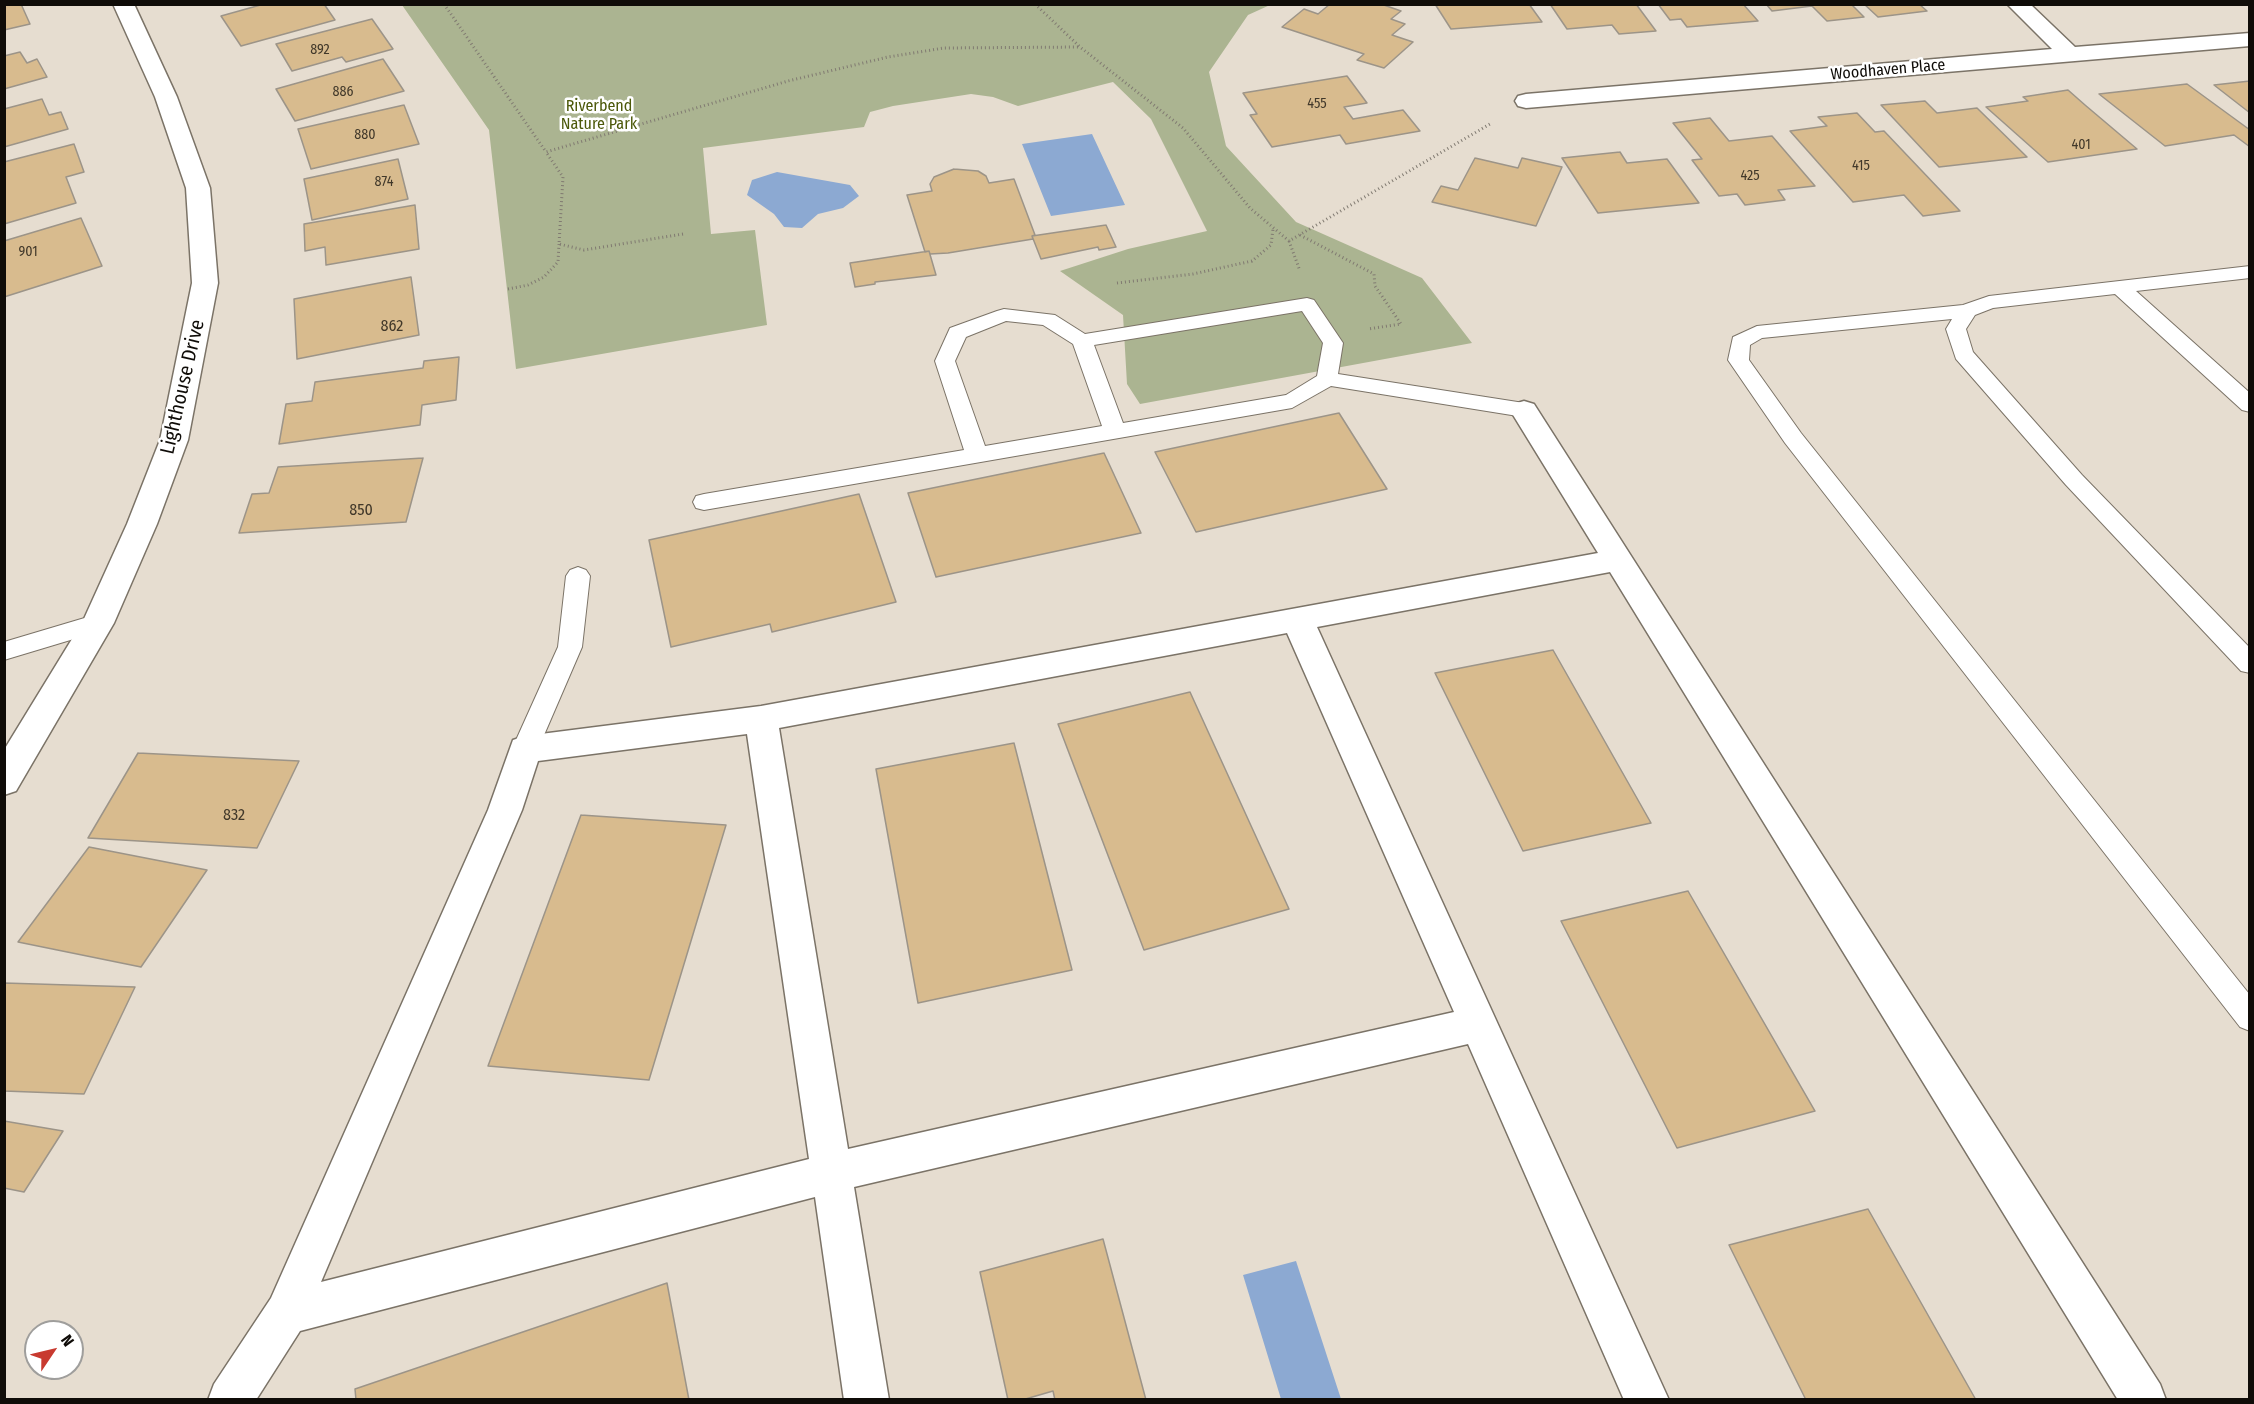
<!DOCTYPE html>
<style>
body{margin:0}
#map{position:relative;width:2254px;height:1404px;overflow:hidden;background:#e6ddd0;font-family:"Fira Sans Condensed",sans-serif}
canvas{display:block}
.frame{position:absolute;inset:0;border:6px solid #0f0c08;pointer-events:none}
.north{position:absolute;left:24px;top:1320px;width:60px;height:60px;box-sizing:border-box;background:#fff;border:2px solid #9f9e9c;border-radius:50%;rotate:55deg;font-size:16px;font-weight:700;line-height:24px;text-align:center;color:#0f0c08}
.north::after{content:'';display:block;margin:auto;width:21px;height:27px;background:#c83a30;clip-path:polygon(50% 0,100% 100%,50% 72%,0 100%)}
</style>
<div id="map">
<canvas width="2254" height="1404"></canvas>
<div class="frame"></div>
<div class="north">N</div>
</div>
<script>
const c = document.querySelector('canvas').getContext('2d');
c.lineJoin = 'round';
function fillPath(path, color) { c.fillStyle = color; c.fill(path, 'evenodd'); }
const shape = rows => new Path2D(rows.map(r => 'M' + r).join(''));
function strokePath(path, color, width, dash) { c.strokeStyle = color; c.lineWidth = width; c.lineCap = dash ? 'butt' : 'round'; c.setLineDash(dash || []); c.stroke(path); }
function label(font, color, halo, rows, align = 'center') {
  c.font = font + ' "Fira Sans Condensed",sans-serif'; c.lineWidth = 5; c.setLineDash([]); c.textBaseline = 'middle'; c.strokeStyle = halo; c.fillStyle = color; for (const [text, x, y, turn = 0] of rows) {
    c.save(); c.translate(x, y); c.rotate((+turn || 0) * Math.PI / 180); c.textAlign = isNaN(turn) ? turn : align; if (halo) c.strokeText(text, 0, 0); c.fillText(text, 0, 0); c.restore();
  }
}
fillPath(shape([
 [402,5,1270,5,1248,15,1209,72,1226,146,1296,222,1422,278,1472,343,1140,404,1127,384,1123,315,1060,271,1128,249,1207,231,1151,119,1113,82,1018,106,993,97,971,94,893,106,870,112,864,127,703,148,711,234,755,230,767,325,516,369,489,130]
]), '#abb491');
fillPath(shape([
 [1092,134,1125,205,1051,216,1022,144],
 [777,172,850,185,859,196,843,208,818,214,802,228,784,227,774,214,747,195,752,180],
 [1296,1261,1341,1399,1281,1399,1243,1275]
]), '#8ca9d2');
const building = shape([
 [4,4,21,4,30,24,4,30,4,4],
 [264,4,324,4,335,20,241,46,221,16,264,4],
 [1330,4,1381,4,1401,11,1391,19,1405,24,1392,35,1413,42,1384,68,1357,60,1364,54,1282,27,1304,9,1318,14,1330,4],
 [1435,4,1529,4,1542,22,1451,29,1435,4],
 [1550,4,1636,4,1656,31,1619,34,1612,25,1567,29,1550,4],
 [1658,4,1743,4,1758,21,1687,27,1681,19,1670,20,1658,4],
 [1766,4,1851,4,1864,17,1827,21,1812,6,1772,11,1766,4],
 [1864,4,1919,4,1927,11,1878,17,1864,4],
 [372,19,393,49,346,62,342,57,292,71,276,44,372,19],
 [20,52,27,63,37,59,47,77,4,89,4,56,20,52],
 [383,59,404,91,295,121,276,89,383,59],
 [1347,76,1367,103,1344,107,1353,119,1403,110,1420,131,1346,144,1340,135,1272,147,1250,115,1257,114,1243,93,1347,76],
 [2250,81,2250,113,2214,85,2250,81],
 [2187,84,2250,130,2250,147,2234,135,2165,146,2099,94,2187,84],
 [2068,90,2085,105,2137,149,2048,162,1986,107,2028,101,2023,97,2068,90],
 [42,99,49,115,61,112,68,129,4,147,4,109,42,99],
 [1925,101,1937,113,1977,108,2027,157,1939,167,1881,105,1925,101],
 [404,105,419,144,311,169,298,129,404,105],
 [1857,113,1875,132,1884,131,1960,211,1923,216,1904,195,1853,202,1790,131,1827,126,1818,117,1857,113],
 [1710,118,1729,141,1772,136,1815,186,1778,190,1785,200,1745,205,1737,194,1719,196,1692,160,1702,159,1673,123,1710,118],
 [74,144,84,172,66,177,76,203,4,224,4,162,74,144],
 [1620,152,1627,163,1667,159,1699,203,1598,213,1562,158,1620,152],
 [1475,158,1518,168,1522,158,1562,167,1536,226,1432,202,1441,186,1458,190,1475,158],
 [398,159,408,199,312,220,304,179,398,159],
 [954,169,978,171,986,176,989,183,1014,179,1035,235,1032,236,1033,239,948,253,930,254,929,251,925,252,907,195,932,191,930,184,934,177,954,169],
 [415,205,419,249,326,265,325,247,305,251,304,224,415,205],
 [81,218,102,266,4,297,4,241,81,218],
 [1106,225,1116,247,1099,250,1098,247,1041,259,1032,236,1106,225],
 [929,251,936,275,875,282,875,284,855,287,850,263,929,251],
 [411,277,419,335,297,359,294,299,411,277],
 [459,357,456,400,422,405,420,425,279,444,286,404,312,401,315,382,423,368,424,361,459,357],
 [1339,413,1387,489,1196,532,1155,452,1339,413],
 [1104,453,1141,533,936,577,908,493,1104,453],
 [423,458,406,522,239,533,252,494,269,493,278,467,423,458],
 [859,494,896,602,772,632,770,624,671,647,649,540,859,494],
 [1553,650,1651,823,1523,851,1435,673,1553,650],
 [1190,692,1289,909,1144,950,1058,724,1190,692],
 [1014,743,1072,970,918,1003,876,769,1014,743],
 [138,753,299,761,257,848,88,838,138,753],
 [581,815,726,825,649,1080,488,1066,581,815],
 [89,847,207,870,141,967,18,942,89,847],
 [1688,891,1815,1111,1677,1148,1561,921,1688,891],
 [4,983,135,987,84,1094,4,1091,4,983],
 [4,1121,63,1131,24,1192,4,1188,4,1121],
 [1868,1209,1976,1400,1806,1400,1729,1245,1868,1209],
 [1103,1239,1146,1400,1055,1400,1053,1391,1022,1400,1008,1400,980,1272,1103,1239],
 [667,1283,689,1400,356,1400,355,1389,667,1283]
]);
fillPath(building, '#d8bb8e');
strokePath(building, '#9c9488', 1.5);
const service = shape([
 [2250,266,2250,278,2136,291,2250,393,2250,412,2242,410,2115,294,1993,308,1975,315,1966,329,1973,352,2082,475,2250,648,2250,673,2241,671,2066,485,1956,359,1946,329,1952,319,1762,338,1750,345,1749,360,1801,433,2250,995,2250,1031,2240,1027,1785,443,1728,360,1733,337,1757,326,1963,305,1989,296,2250,266],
 [1307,298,1314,300,1343,343,1338,374,1524,403,1532,405,1535,410,1532,415,1524,417,1331,386,1292,408,704,510,696,508,693,502,696,496,704,494,964,450,935,361,950,328,997,311,1004,309,1055,315,1085,334,1307,298],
 [1302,311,1323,343,1317,376,1286,395,1123,423,1094,345,1302,311],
 [1006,321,1043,325,1073,344,1102,426,985,446,955,361,966,337,1006,321],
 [578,567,586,570,590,576,582,647,538,749,534,756,525,759,516,756,512,749,558,647,566,576,570,570,578,567],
 [98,614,107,617,110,623,107,629,4,660,4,642,98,614]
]);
const minor = shape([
 [2007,4,2030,4,2075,47,2250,33,2250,46,1526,108,1518,106,1515,101,1518,96,1526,94,2052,49,2007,4],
 [1524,401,1534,404,2160,1384,2166,1400,2118,1400,1610,572,1317,627,1669,1400,1624,1400,1468,1044,854,1187,889,1400,844,1400,815,1197,300,1331,256,1400,208,1400,214,1384,271,1298,488,810,513,740,525,736,761,706,1598,553,1510,410,1514,404,1524,401],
 [1287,633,1454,1012,848,1149,779,728,1287,633],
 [747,734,809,1159,321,1282,522,810,538,761,747,734]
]);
const tertiary = shape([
 [113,4,134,4,177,97,210,188,218,283,188,440,157,524,114,623,16,791,4,795,4,750,83,621,127,524,160,440,192,283,186,188,155,97,113,4]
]);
strokePath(service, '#7b7367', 2);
strokePath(minor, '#7b7367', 3);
strokePath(tertiary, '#7b7367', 3);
strokePath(shape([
 [444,4,546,152],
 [1035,4,1080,47,1183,128,1250,208,1289,241,1490,124],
 [683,234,584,250,559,244,563,177,546,152,788,81,888,57,944,48,1080,47],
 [1300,235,1374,274,1375,286,1401,324,1368,329],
 [1289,241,1300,271],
 [1117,283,1193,274,1252,261,1271,245,1273,229],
 [508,289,528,285,544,277,558,262,559,244]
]), '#807a71', 3, [1, 3]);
fillPath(service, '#fff');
fillPath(minor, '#fff');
fillPath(tertiary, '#fff');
label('14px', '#41382a', null, [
 ["892",320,50],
 ["886",343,92],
 ["455",1317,104],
 ["880",365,135],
 ["401",2081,145],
 ["415",1861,166],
 ["425",1750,176],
 ["874",384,182],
 ["901",28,252]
]);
label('16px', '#0f0c08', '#fff', [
 ["Woodhaven Place",1888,70,-5]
]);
label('16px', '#4c590a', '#fff', [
 ["Riverbend",599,107],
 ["Nature Park",599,125]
]);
label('16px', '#41382a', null, [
 ["862",392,327],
 ["850",361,511],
 ["832",234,816]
]);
label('20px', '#0f0c08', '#fff', [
 ["Lighthouse Drive",183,387,-77]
]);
</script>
